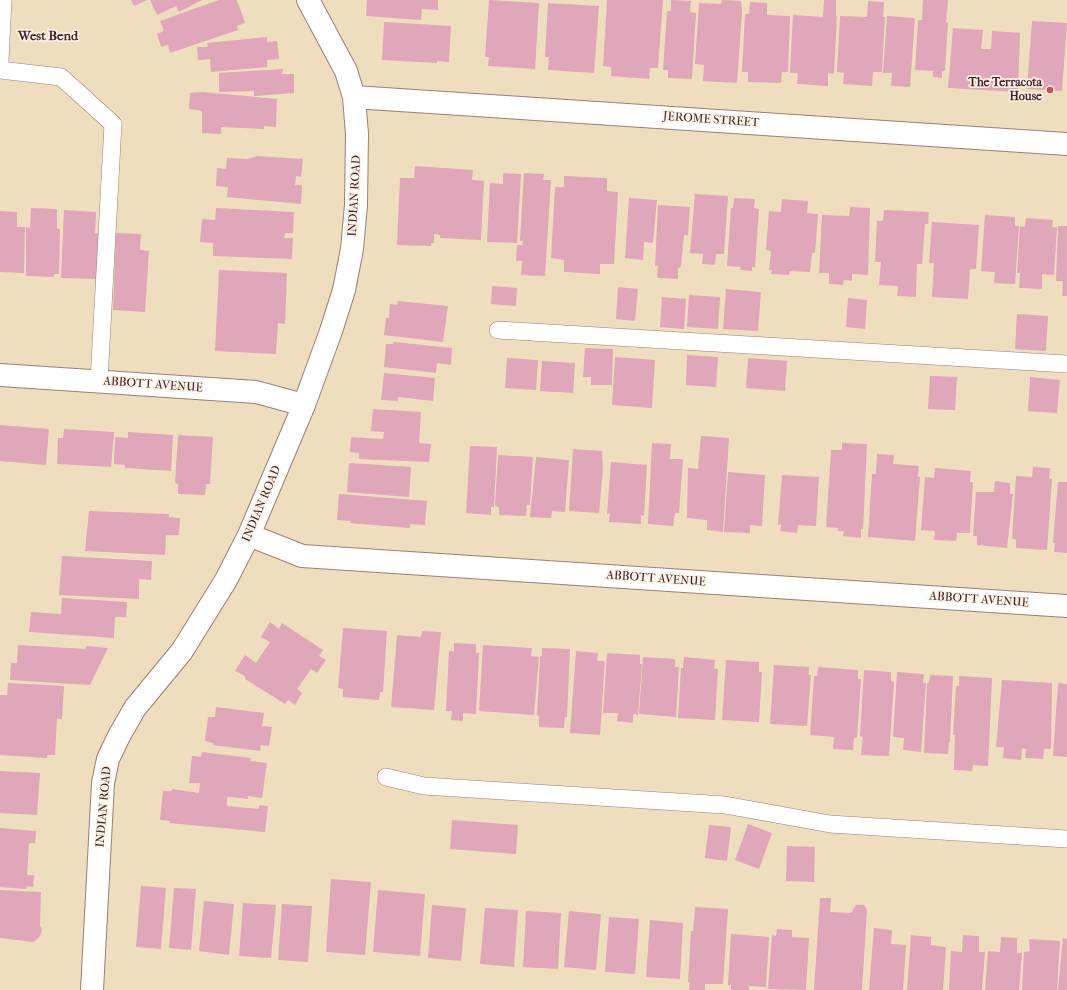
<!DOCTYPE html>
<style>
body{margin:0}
canvas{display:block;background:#efdebd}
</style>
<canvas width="1067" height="990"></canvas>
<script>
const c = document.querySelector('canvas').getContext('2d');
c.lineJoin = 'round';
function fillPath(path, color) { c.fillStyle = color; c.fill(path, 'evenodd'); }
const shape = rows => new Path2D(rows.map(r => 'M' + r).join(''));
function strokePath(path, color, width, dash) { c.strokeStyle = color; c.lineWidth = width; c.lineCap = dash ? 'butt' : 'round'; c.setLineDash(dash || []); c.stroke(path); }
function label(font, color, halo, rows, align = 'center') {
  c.font = font + ' "IM FELL French Canon",serif'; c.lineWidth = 3.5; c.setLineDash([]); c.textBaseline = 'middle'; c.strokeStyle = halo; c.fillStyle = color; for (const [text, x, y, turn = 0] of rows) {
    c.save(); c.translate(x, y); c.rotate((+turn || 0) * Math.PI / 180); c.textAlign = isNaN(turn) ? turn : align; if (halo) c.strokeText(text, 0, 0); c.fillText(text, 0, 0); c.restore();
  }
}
fillPath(shape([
 [131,0,147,0,134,6],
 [150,0,202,0,179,12,176,6,157,15],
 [219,0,237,0,245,23,237,26,238,30,170,53,168,45,161,47,157,34,164,31,160,21],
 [367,0,438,0,438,10,422,9,421,20,366,16],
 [489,0,539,3,535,69,488,66,489,57,485,57],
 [607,0,663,0,658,68,650,68,649,79,611,76,611,67,603,66],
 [671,0,691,1,690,12,696,13,692,79,668,78,668,70,663,70,667,11,671,11],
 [722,0,741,1,742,12,737,83,703,81,704,65,695,64,699,3,721,4],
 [824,0,836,0,836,16,837,16,834,74,828,73,828,86,797,84,798,73,790,73,793,15,823,17],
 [923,0,948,0,946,23,948,22,945,71,942,71,942,78,933,77,933,71,915,70,918,20,922,20],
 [868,1,884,2,883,17,885,17,882,72,873,72,872,86,843,84,844,73,837,72,840,16,867,17],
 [750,2,767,3,767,15,790,16,788,72,782,72,781,83,748,82,748,72,742,72,745,14,749,14],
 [548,3,599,6,594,73,548,70,549,57,545,57],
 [887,16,915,18,910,87,891,86,892,73,883,73],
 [1032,21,1067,23,1062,91,1027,89],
 [384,22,451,26,449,62,437,61,437,63,382,60],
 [953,28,983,30,981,49,991,49,992,31,1020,33,1018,92,948,88],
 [267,37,267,42,277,41,279,59,267,60,267,67,211,72,210,59,198,60,197,47,208,47,207,43],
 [283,69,282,74,294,74,294,93,254,96,254,91,219,92,219,73],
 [203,92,277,99,276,127,264,126,264,129,221,127,221,134,202,133,202,111,189,109,190,93],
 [257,156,303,159,301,177,296,176,295,185,302,185,301,204,227,197,228,187,216,186,217,168,226,169,227,158,248,159],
 [415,166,473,170,472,180,484,181,481,240,440,238,440,235,434,234,434,243,431,243,431,246,397,245,400,178,414,178],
 [503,173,521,174,517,243,487,242,490,183,503,184],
 [524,173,544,174,543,180,551,180,545,276,521,275,522,261,516,261,517,245,522,245,523,241,520,241],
 [564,176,607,178,607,191,618,192,614,264,600,264,600,274,564,272,564,260,551,258,555,187,564,187],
 [695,194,728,196,724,254,716,254,715,265,702,264,703,254,690,253],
 [629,198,657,200,653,243,644,242,643,260,625,258],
 [734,198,755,199,754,208,759,209,755,267,752,267,752,271,740,270,741,267,727,266,731,208,733,208],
 [782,199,808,201,807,213,818,214,815,253,812,253,810,272,790,271,789,275,771,274,772,270,769,270,771,251,766,250,769,211,781,212],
 [658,205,690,207,688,235,684,235,681,267,678,268,678,279,657,278,658,266,655,266],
 [850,207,870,208,868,275,852,274,852,281,844,280,843,285,829,284,829,273,819,273,822,215,849,216],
 [31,208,57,209,57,229,60,229,59,274,54,274,54,277,26,276,26,227,30,228],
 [216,208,294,212,293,233,285,233,284,238,293,238,292,259,213,256,213,243,200,242,202,219,215,220],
 [64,210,96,212,95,233,99,233,96,279,61,278],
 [884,210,929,212,928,224,925,224,922,264,917,264,916,297,897,296,898,286,879,285,881,262,875,262,877,221,883,221],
 [0,211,17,212,17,227,25,227,24,273,0,272],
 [985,215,1015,217,1015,226,1019,226,1015,284,994,283,995,272,981,271],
 [1026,218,1053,220,1052,227,1057,227,1054,275,1042,274,1042,289,1019,288,1020,273,1017,273,1020,226,1025,227],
 [932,222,979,225,976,269,970,269,968,299,932,297,934,263,929,263],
 [1058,226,1067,226,1067,296,1062,296,1063,281,1056,281],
 [116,233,141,234,140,250,149,251,145,312,113,310],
 [219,270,287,273,285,324,278,323,276,354,215,351],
 [492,286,517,288,516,306,491,304],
 [618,287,638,289,635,321,616,319],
 [726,289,761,292,758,331,723,329],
 [689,295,720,297,718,329,687,327],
 [662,297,686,299,684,329,660,327],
 [848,298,867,300,865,329,846,327],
 [398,301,448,306,443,342,384,335,386,318,389,318,390,304,397,305],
 [1017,314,1048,316,1046,351,1015,349],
 [394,342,452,348,451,365,437,363,436,373,384,367,386,344,393,344],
 [585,348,613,349,612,385,591,385,591,377,583,377],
 [687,355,718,357,716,387,686,385],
 [615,357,655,360,652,408,612,405],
 [507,358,538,360,536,390,505,388],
 [748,358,787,361,785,391,746,388],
 [542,361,575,363,573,393,540,391],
 [384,373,435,378,433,401,398,397,398,401,381,400],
 [930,376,957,377,955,410,928,409],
 [1030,377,1060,380,1057,413,1028,411],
 [373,409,421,412,419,443,431,444,429,462,359,459,359,453,350,452,351,437,383,439,384,432,371,431],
 [0,425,49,429,46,465,0,461],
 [64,429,114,432,111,467,57,464,58,438,63,438],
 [128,432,173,435,171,471,125,468,125,465,114,464,115,437,128,438],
 [178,435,213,437,210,484,206,484,205,495,178,494,178,484,175,483],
 [701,436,729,438,723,532,707,530,707,520,687,518,688,468,698,469],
 [652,443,671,444,670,459,683,459,679,513,675,513,673,526,648,524],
 [842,443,867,444,863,529,861,529,861,538,843,536,844,531,838,531,838,528,826,527,831,450,842,450],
 [470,446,497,447,494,507,491,507,491,515,466,513],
 [573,449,602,451,603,468,599,513,569,511],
 [877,454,894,455,893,464,919,466,918,477,920,477,915,541,868,537,872,474,876,474],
 [498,455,533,457,530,505,527,505,526,516,499,515,499,507,495,506],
 [536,457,569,460,565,512,552,511,551,518,530,517],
 [611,462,647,465,644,516,641,515,641,524,609,522,610,514,607,514],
 [349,463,411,467,409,497,347,492],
 [1033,467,1050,468,1049,478,1052,479,1047,550,1016,548,1016,539,1012,539,1016,476,1032,477],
 [935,468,971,471,970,482,973,482,970,533,957,533,956,541,934,540,935,531,921,530,925,477,934,478],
 [728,472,765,475,762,526,750,525,750,533,724,532],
 [782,475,819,477,816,526,798,525,797,533,780,531,781,524,778,525],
 [995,481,1010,483,1010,494,1013,494,1007,548,977,545,977,536,973,536,976,492,994,492],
 [1058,482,1067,482,1067,553,1054,552,1055,543,1053,543],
 [339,494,427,501,425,525,410,524,410,528,350,523,351,521,337,520],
 [89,511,169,514,169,517,180,518,179,535,166,535,165,555,85,551],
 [62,556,152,561,151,580,139,579,139,599,59,595],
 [62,598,127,602,126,617,115,617,114,638,29,632,31,612,61,614],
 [270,622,279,629,282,623,323,650,319,656,326,660,317,673,311,669,297,689,302,693,295,705,288,700,285,704,245,679,245,676,235,671,245,655,256,663,270,642,261,637],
 [343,628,387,631,383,692,380,692,379,700,343,697,343,689,338,688],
 [422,631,441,632,434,710,391,707,397,635,421,637],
 [454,643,476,644,476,653,479,653,476,714,463,713,463,721,451,720,452,711,446,711,449,651,454,651],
 [18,645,86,649,86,646,108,648,90,685,10,680,11,663,17,663],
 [483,645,532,648,531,656,539,657,534,715,479,711],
 [542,648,570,649,567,717,565,717,564,728,539,727,539,716,537,715,540,656,542,656],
 [576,651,598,653,597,661,605,661,600,735,570,733],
 [607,653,640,655,640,664,642,664,638,715,633,714,633,723,617,721,618,713,603,713],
 [643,657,675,659,675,667,679,667,676,717,639,714],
 [684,657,715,660,714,669,718,669,715,720,678,718,681,668,683,668],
 [726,660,759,662,759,672,762,672,759,722,722,720],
 [774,665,809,667,809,675,811,675,807,726,770,724],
 [818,667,858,670,858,679,861,679,857,738,854,738,853,750,833,749,834,737,810,735,814,676,817,676],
 [864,670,891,672,891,681,894,682,889,756,861,755,863,737,860,736],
 [897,672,924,674,923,683,926,683,921,752,903,750,904,738,893,737],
 [930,675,953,676,950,742,949,742,948,754,924,753,927,683,929,683],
 [959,676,992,678,988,766,973,765,972,771,954,770,955,735,953,735,956,686,959,686],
 [1002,680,1052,683,1051,749,1044,749,1043,759,1025,758,1026,749,1022,748,1021,760,1003,758,1004,747,996,747],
 [8,683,64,686,62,719,57,719,55,755,47,755,47,758,0,755,0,695,7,695],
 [1058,683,1067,684,1067,757,1053,756],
 [216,707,264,713,262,726,272,727,269,746,261,745,260,751,213,745,213,743,205,741,208,717,215,717],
 [202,752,251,758,250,761,267,763,262,798,248,796,248,799,219,796,227,797,227,806,259,809,259,805,268,806,265,832,169,823,170,821,160,820,163,791,172,791,172,789,199,793,200,783,189,783,192,756,201,757],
 [0,771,40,773,37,815,0,813],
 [452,820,518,825,516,854,450,849],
 [748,824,772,833,759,869,735,860],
 [709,825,731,827,727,861,705,858],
 [0,828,36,831,35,843,29,843,27,875,34,875,33,887,27,886,26,889,0,887],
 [787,846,815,847,814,882,786,881],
 [331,879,371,882,365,955,326,952],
 [141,886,166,888,161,949,136,947],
 [174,888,196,889,191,950,169,948],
 [0,890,41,892,40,926,42,929,40,936,36,940,33,942,0,938],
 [378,890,425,894,420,956,373,952],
 [820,898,831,898,830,912,851,913,856,905,864,905,867,910,862,990,814,990],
 [204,901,234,904,229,955,199,951],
 [243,903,276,905,271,958,239,956],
 [282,904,312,906,308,962,278,960],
 [432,905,466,908,461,961,428,958],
 [695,907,728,909,723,984,705,984,705,990,689,990,690,982,688,982,691,931,693,931],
 [485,908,518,910,514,967,480,964],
 [526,911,561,913,558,969,523,967],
 [569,911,601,914,596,970,564,967],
 [609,917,639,919,635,974,605,972],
 [650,920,683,923,680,979,646,977],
 [874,928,892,930,891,944,906,945,903,990,869,990],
 [777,929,792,930,792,937,809,938,806,990,768,989,772,935,776,936],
 [731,934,769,937,766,987,749,986,749,990,731,990,731,985,728,985],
 [911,935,931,937,931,945,946,947,943,990,907,990],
 [963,935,979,936,979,952,985,952,982,990,949,990,951,951,962,952],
 [1001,937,1017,938,1017,953,1022,953,1019,990,985,990,988,951,1000,952],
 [1063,938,1067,939,1067,990,1058,990],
 [1029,939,1060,941,1057,990,1022,990,1024,952,1030,951]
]), '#dfa7b9');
const lane = shape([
 [0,61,3,0],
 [0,70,61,77,113,124,99,381],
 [498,330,1067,364],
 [386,777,424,786,725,805,830,824,1067,839]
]);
const street = shape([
 [354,97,1067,144],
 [0,375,256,392,304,405],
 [249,535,302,556,1067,606],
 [92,990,103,783,108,759,119,736,135,708,182,651,226,580,249,535,304,405,331,331,344,290,352,249,356,205,357,134,354,97,346,71,308,0]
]);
strokePath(lane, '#9c7e74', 18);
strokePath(street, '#9c7e74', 24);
strokePath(lane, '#fff', 17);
strokePath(street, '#fff', 22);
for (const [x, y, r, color] of [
 [1050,90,4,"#d1495b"]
]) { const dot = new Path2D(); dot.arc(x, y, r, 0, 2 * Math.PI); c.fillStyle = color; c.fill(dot); strokePath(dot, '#fcf5e5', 1.5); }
label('bold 12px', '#4a1f2b', '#fcf5e5', [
 ["The Terracota",1042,83],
 ["House",1042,97]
], 'right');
label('12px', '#4a1f2b', '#fcf5e5', [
 ["JEROME STREET",711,120,4],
 ["INDIAN ROAD",355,196,-87],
 ["ABBOTT AVENUE",153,385,4],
 ["INDIAN ROAD",262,504,-67],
 ["ABBOTT AVENUE",656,579,4],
 ["ABBOTT AVENUE",979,600,4],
 ["INDIAN ROAD",104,807,-85]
]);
label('bold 13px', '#4a1f2b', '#fcf5e5', [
 ["West Bend",48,37]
]);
</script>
